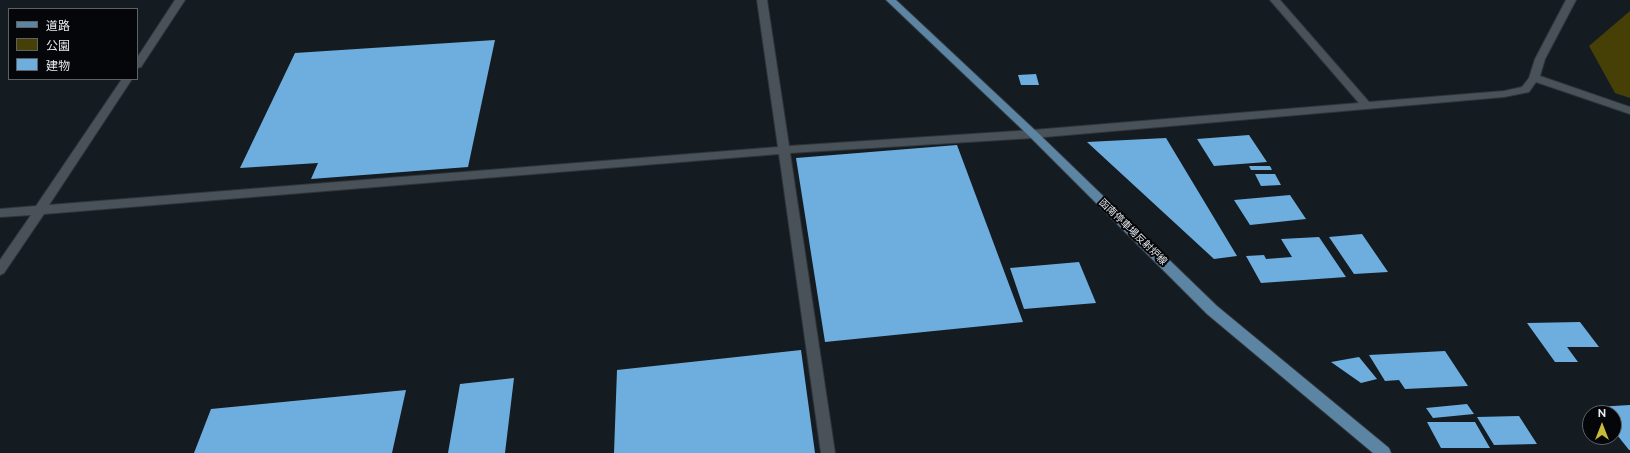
<!DOCTYPE html>
<meta charset="utf-8">
<style>
body{margin:0}
#map{position:relative;width:1630px;height:453px;overflow:hidden;background:#141c22;font-family:Raleway,"Noto Sans JP",sans-serif}
canvas{display:block}
.legend{position:absolute;left:8px;top:8px;width:130px;height:72px;box-sizing:border-box;background:#040609;border:1px solid #5e6265;margin:0;padding:5px 7px;list-style:none;font-size:12px;color:#e6ebf0}
.legend li{display:flex;align-items:center;gap:8px;height:20px}
.legend b{width:20px;border:1px solid #5e6265}
.north{position:absolute;left:1582px;top:405px;width:40px;height:40px;box-sizing:border-box;background:#040609;border:1px solid #5e6265;border-radius:50%;rotate:0deg;font-size:11px;font-weight:700;line-height:16px;text-align:center;color:#e6ebf0}
.north::after{content:'';display:block;margin:auto;width:14px;height:18px;background:#caba3a;clip-path:polygon(50% 0,100% 100%,50% 72%,0 100%)}
</style>
<div id="map">
<canvas width="1630" height="453"></canvas>
<ul class="legend">
<li><b style="height:5px;background:#5c84a3"></b>道路</li>
<li><b style="height:11px;background:#464007"></b>公園</li>
<li><b style="height:11px;background:#6eaedf"></b>建物</li>
</ul>
<div class="north">N</div>
</div>
<script>
const c = document.querySelector('canvas').getContext('2d');
c.lineJoin = 'round';
function fillPath(path, color) { c.fillStyle = color; c.fill(path, 'evenodd'); }
const shape = rows => new Path2D(rows.map(r => 'M' + r).join(''));
function strokePath(path, color, width, dash) { c.strokeStyle = color; c.lineWidth = width; c.lineCap = dash ? 'butt' : 'round'; c.setLineDash(dash || []); c.stroke(path); }
function label(font, color, halo, rows, align = 'center') {
  c.font = font + ' Raleway,"Noto Sans JP",sans-serif'; c.lineWidth = 4; c.setLineDash([]); c.textBaseline = 'middle'; c.strokeStyle = halo; c.fillStyle = color; for (const [text, x, y, turn = 0] of rows) {
    c.save(); c.translate(x, y); c.rotate((+turn || 0) * Math.PI / 180); c.textAlign = isNaN(turn) ? turn : align; if (halo) c.strokeText(text, 0, 0); c.fillText(text, 0, 0); c.restore();
  }
}
fillPath(shape([
 [1630,11,1630,98,1615,93,1589,46]
]), '#464007');
fillPath(shape([
 [495,40,468,167,311,179,318,163,240,168,295,53],
 [1036,74,1039,85,1021,85,1018,75],
 [1249,135,1267,162,1214,166,1197,139],
 [1166,138,1237,256,1214,259,1087,142],
 [957,145,1023,322,825,342,796,158],
 [1249,166,1270,166,1272,170,1251,170],
 [1255,174,1275,174,1281,185,1261,186],
 [1290,195,1306,219,1250,225,1234,200],
 [1362,234,1388,272,1354,274,1329,237],
 [1319,237,1346,277,1261,283,1246,256,1264,255,1266,259,1292,257,1281,239],
 [1079,262,1096,303,1024,309,1010,268],
 [1580,322,1599,347,1567,347,1578,362,1555,362,1527,323],
 [801,350,815,453,614,453,617,370],
 [1445,351,1468,386,1405,389,1399,380,1385,381,1369,355],
 [1359,357,1377,379,1361,383,1331,362],
 [514,378,505,453,448,453,460,384],
 [406,390,392,453,194,453,211,409],
 [1467,404,1474,414,1433,418,1426,408],
 [1630,405,1630,450,1629,450,1614,431,1614,413,1600,413,1596,407],
 [1519,416,1537,444,1494,445,1477,417],
 [1427,422,1475,422,1490,448,1441,448]
]), '#6eaedf');
const minor = shape([
 [175,0,185,0,141,67,137,68,137,58,175,0],
 [757,0,767,0,789,146,1033,130,1359,103,1270,0,1280,0,1369,102,1504,91,1522,87,1529,78,1535,59,1566,0,1576,0,1545,59,1540,76,1630,107,1630,114,1536,82,1529,92,1504,97,1033,138,790,153,835,453,821,453,779,154,44,214,4,273,0,275,0,260,31,215,0,217,0,209,36,206,122,79,132,79,49,205,778,147,757,0]
]);
const major = shape([
 [886,0,896,0,1037,132,1217,306,1389,448,1391,453,1373,453,1207,314,1029,136,886,0]
]);
strokePath(minor, '#30353a', 2);
strokePath(major, '#30353a', 2);
fillPath(minor, '#495259');
fillPath(major, '#5c84a3');
label('10px', '#e6ebf0', '#040609', [
 ["函南停車場反射炉線",1133,232,44]
]);
</script>
